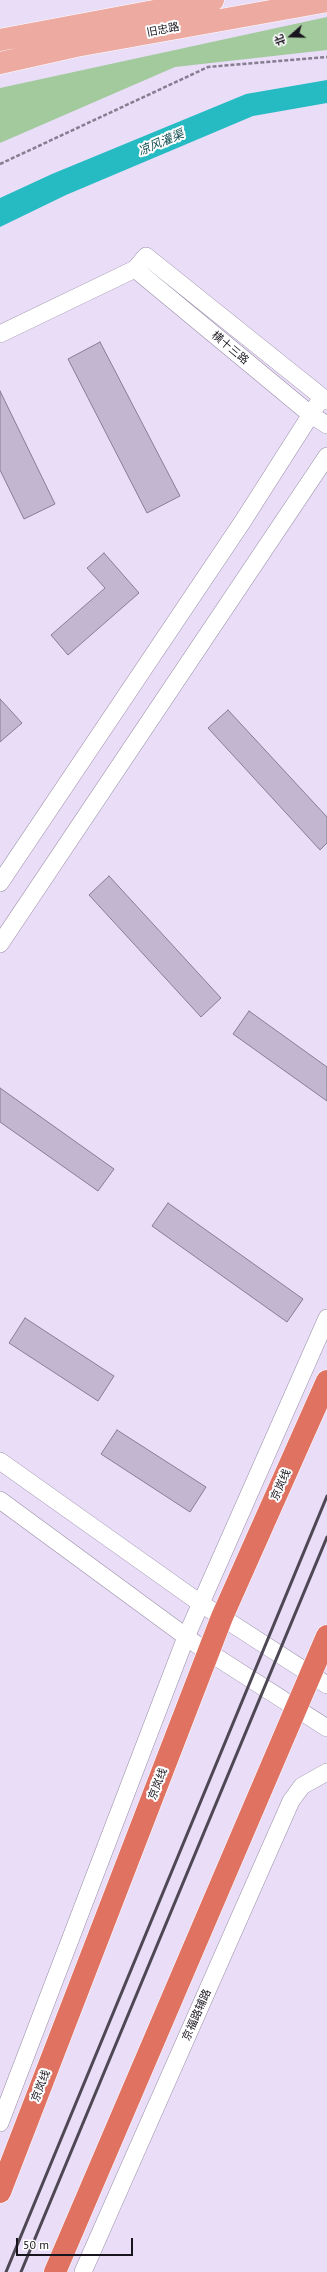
<!DOCTYPE html>
<meta charset="utf-8">
<style>
body{margin:0}
#map{position:relative;width:327px;height:2272px;overflow:hidden;background:#e9ddf8;font-family:"PT Sans","Noto Sans SC",sans-serif}
canvas{display:block}
.north{position:absolute;left:271px;top:16px;width:40px;height:40px;-webkit-text-stroke:3px #fff;paint-order:stroke;rotate:250deg;font-size:11px;font-weight:700;line-height:16px;text-align:center;color:#19151e}
.north::after{content:'';display:block;margin:auto;width:14px;height:18px;background:#19151e;clip-path:polygon(50% 0,100% 100%,50% 72%,0 100%)}
.scale{position:absolute;left:16px;top:2238px;width:117px;height:18px;box-sizing:border-box;border:2px solid #19151e;border-top:0;padding-left:5px;font-size:12px;line-height:14px;white-space:nowrap;color:#19151e;-webkit-text-stroke:3px #fff;paint-order:stroke}
</style>
<div id="map">
<canvas width="327" height="2272"></canvas>
<div class="north">北</div>
<div class="scale">50 m</div>
</div>
<script>
const c = document.querySelector('canvas').getContext('2d');
c.lineJoin = 'round';
function fillPath(path, color) { c.fillStyle = color; c.fill(path, 'evenodd'); }
const shape = rows => new Path2D(rows.map(r => 'M' + r).join(''));
function strokePath(path, color, width, dash) { c.strokeStyle = color; c.lineWidth = width; c.lineCap = dash ? 'butt' : 'round'; c.setLineDash(dash || []); c.stroke(path); }
function label(font, color, halo, rows, align = 'center') {
  c.font = font + ' "PT Sans","Noto Sans SC",sans-serif'; c.lineWidth = 4; c.setLineDash([]); c.textBaseline = 'middle'; c.strokeStyle = halo; c.fillStyle = color; for (const [text, x, y, turn = 0] of rows) {
    c.save(); c.translate(x, y); c.rotate((+turn || 0) * Math.PI / 180); c.textAlign = isNaN(turn) ? turn : align; if (halo) c.strokeText(text, 0, 0); c.fillText(text, 0, 0); c.restore();
  }
}
fillPath(shape([
 [327,17,327,50,175,67,0,143,0,88]
]), '#a2ca9c');
fillPath(shape([
 [327,80,327,103,253,116,66,195,0,227,0,198,52,174,246,94]
]), '#26bbc3');
const building = shape([
 [100,342,180,496,147,513,68,359,100,342],
 [0,391,55,504,24,519,0,470,0,391],
 [104,553,139,593,68,655,51,635,105,588,87,568,104,553],
 [0,699,22,723,0,742,0,699],
 [228,710,327,817,327,843,320,850,208,728,228,710],
 [109,876,221,998,201,1017,89,895,109,876],
 [249,1011,327,1067,327,1101,233,1034,249,1011],
 [0,1088,114,1169,98,1191,0,1122,0,1088],
 [168,1203,303,1299,287,1322,152,1226,168,1203],
 [25,1318,114,1376,98,1401,9,1343,25,1318],
 [117,1430,206,1487,190,1512,101,1454,117,1430]
]);
fillPath(building, '#c2b6d0');
strokePath(building, '#897d95', 1);
const minor = shape([
 [135,269,310,414,327,425],
 [0,334,135,269,146,256,327,401],
 [0,883,243,521,322,397],
 [0,944,327,456],
 [0,1461,200,1603,327,1685],
 [0,1500,196,1644,327,1728],
 [0,2123,186,1637,327,1318],
 [83,2272,291,1801,302,1786,327,1772]
]);
const major = shape([
 [0,40,213,0],
 [0,63,76,46,327,1]
]);
const highway = shape([
 [0,2192,222,1617,327,1381],
 [55,2272,327,1636]
]);
strokePath(minor, '#998ea6', 18);
strokePath(major, '#fff', 23);
strokePath(highway, '#fff', 23);
strokePath(shape([
 [0,164,208,67,327,57]
]), '#867e90', 2.5, [4, 2]);
strokePath(minor, '#fff', 17);
strokePath(major, '#ecaaa1', 22);
strokePath(highway, '#e07262', 22);
strokePath(shape([
 [6,2272,327,1496],
 [21,2272,327,1537]
]), '#4e4855', 3);
label('11px', '#19151e', '#fff', [
 ["旧忠路",163,30,-11],
 ["横十三路",230,348,40],
 ["京岚线",281,1485,-66],
 ["京岚线",158,1784,-69],
 ["京福路辅路",197,2015,-66],
 ["京岚线",41,2086,-69]
]);
label('italic 12px', '#144f53', '#fff', [
 ["凉风灌渠",161,143,-23]
]);
</script>
